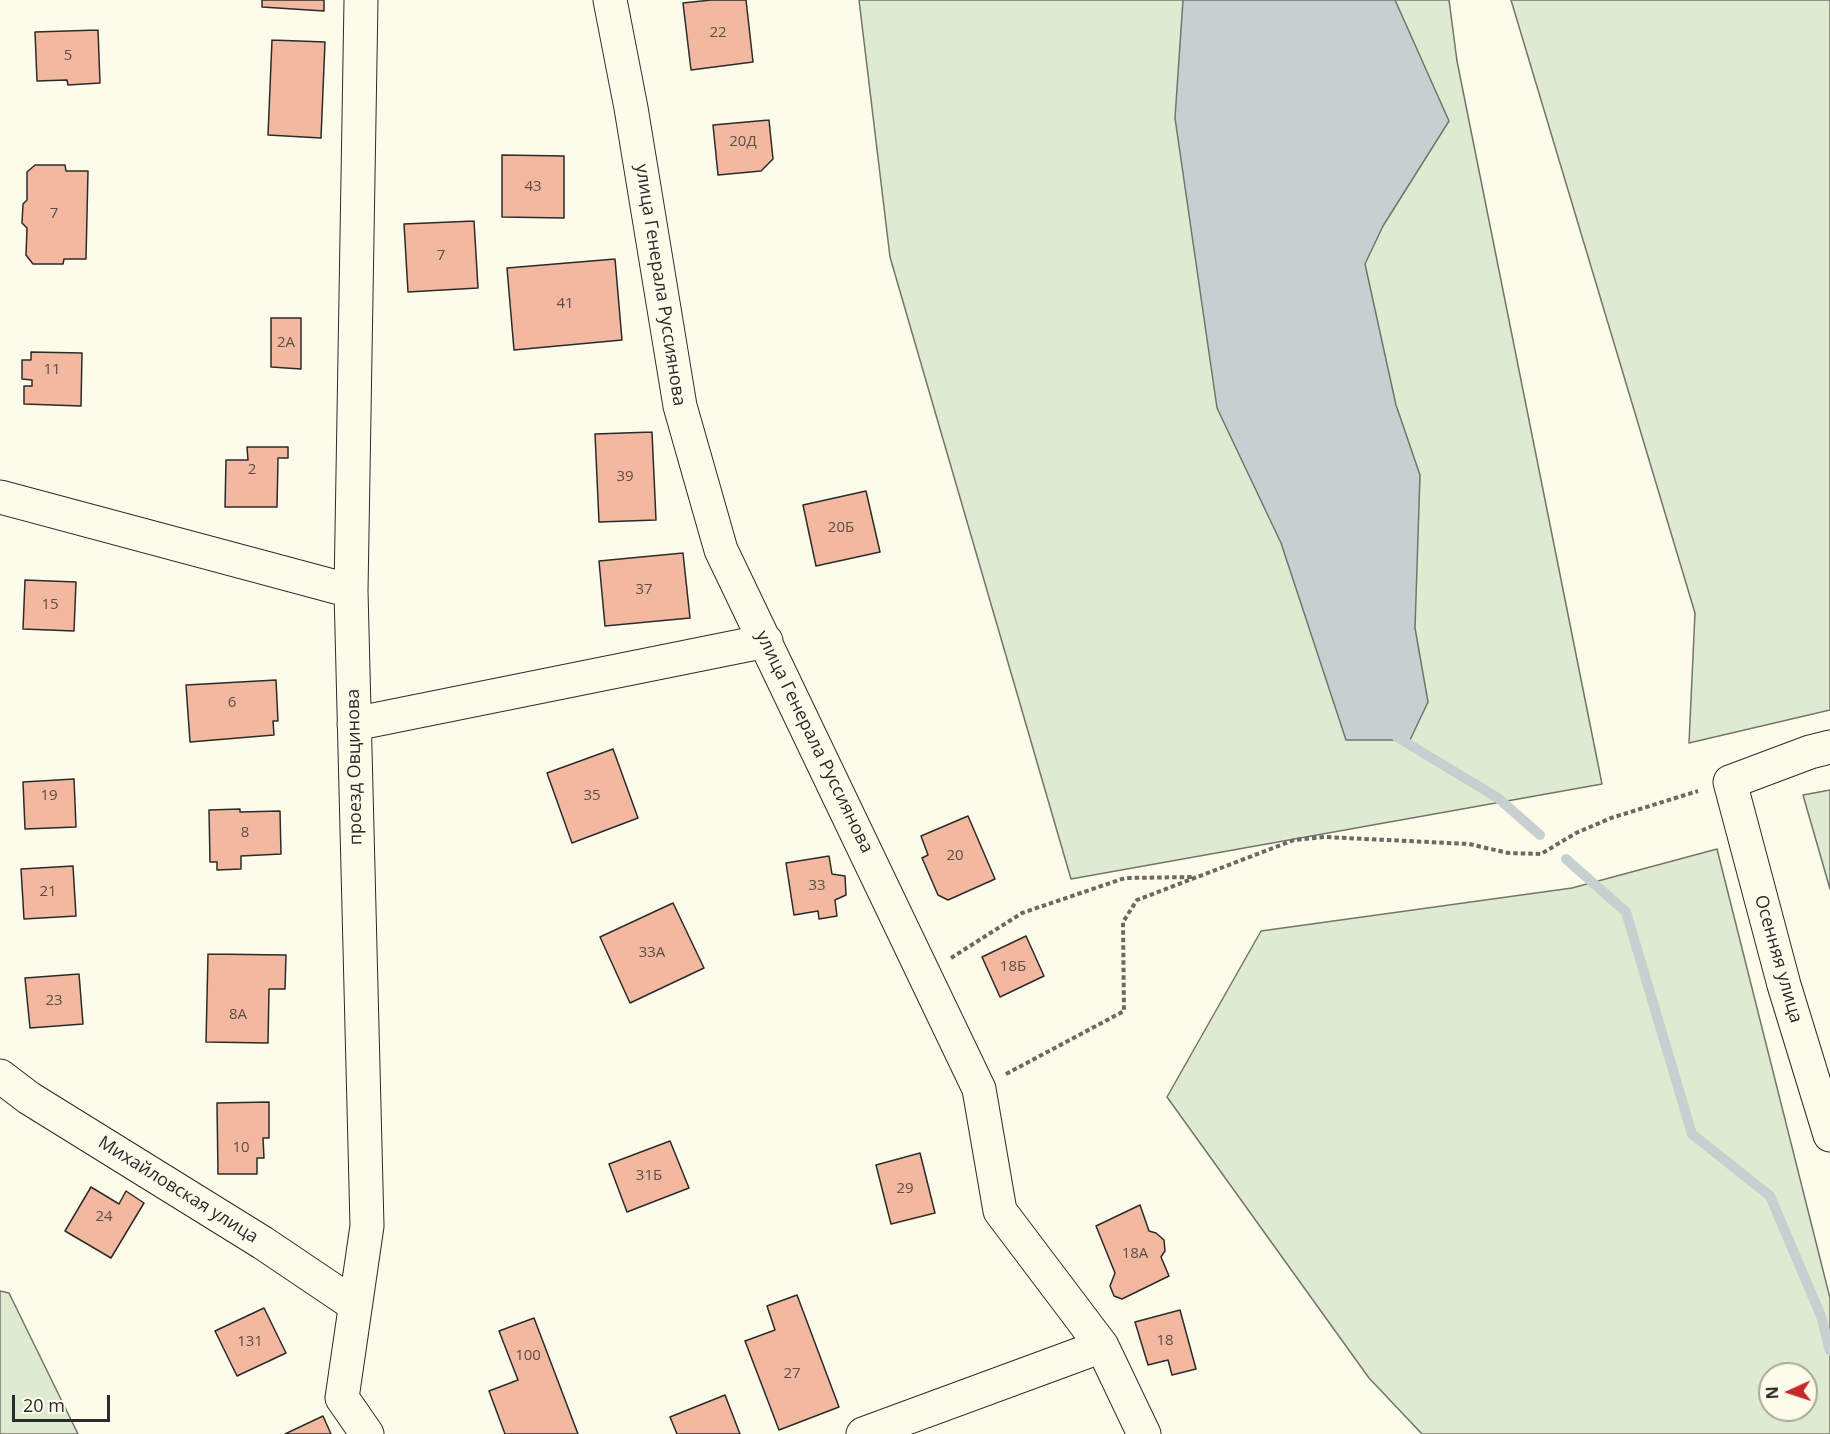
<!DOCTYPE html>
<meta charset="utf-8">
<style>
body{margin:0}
#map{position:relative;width:1830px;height:1434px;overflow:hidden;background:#fdfbea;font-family:"Open Sans",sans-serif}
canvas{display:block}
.north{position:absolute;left:1758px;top:1362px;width:60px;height:60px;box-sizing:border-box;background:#fdfbea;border:2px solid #a9a89e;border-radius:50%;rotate:267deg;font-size:16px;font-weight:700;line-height:24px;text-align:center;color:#2b2b2b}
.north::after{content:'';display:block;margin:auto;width:21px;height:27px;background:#c62828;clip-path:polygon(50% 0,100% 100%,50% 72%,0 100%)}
.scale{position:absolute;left:12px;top:1395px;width:98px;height:27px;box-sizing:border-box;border:3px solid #2b2b2b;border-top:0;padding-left:8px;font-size:18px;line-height:21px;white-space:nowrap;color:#2b2b2b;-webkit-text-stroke:4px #fdfbea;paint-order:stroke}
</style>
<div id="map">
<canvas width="1830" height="1434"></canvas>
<div class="north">N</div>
<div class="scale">20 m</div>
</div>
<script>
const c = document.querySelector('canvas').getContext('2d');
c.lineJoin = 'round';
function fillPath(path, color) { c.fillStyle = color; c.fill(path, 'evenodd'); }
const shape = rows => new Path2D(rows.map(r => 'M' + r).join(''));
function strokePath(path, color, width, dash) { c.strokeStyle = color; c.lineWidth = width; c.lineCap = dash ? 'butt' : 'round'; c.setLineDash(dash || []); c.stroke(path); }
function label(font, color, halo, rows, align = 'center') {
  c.font = font + ' "Open Sans",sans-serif'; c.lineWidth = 4.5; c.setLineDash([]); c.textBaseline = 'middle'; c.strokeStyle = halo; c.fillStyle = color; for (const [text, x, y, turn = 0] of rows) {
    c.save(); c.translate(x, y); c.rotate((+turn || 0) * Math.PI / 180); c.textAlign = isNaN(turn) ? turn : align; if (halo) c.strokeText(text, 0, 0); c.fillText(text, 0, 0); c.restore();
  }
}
const green = shape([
 [859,0,1449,0,1457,61,1602,784,1071,879,890,257,859,0],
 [1511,0,1830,0,1830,710,1689,743,1695,613,1511,0],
 [1830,790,1830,889,1803,795,1830,790],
 [1717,849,1830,1298,1830,1434,1422,1434,1369,1378,1167,1097,1261,931,1572,888,1717,849],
 [1770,1374,1806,1374,1806,1410,1770,1410,1770,1374],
 [0,1291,9,1293,78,1434,0,1434,0,1291]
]);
fillPath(green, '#deebd1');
strokePath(green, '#74746e', 1.5);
const water = shape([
 [1183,0,1395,0,1449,121,1383,226,1365,264,1396,405,1420,475,1415,628,1428,702,1410,740,1346,740,1281,543,1217,408,1175,118,1183,0]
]);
fillPath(water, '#c7d0d0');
strokePath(water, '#74746e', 1.5);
strokePath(shape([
 [1395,732,1397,737,1498,798,1540,835],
 [1566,859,1626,912,1692,1134,1770,1196,1821,1316,1830,1351]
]), '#c7d0d0', 10);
const building = shape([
 [262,0,324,0,324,11,262,7,262,0],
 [711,0,746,0,753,62,691,70,683,3,711,0],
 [98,30,100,83,68,85,67,80,37,81,35,32,98,30],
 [272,40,325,42,321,138,268,135,272,40],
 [769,120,773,159,761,171,718,175,713,125,769,120],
 [502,155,564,156,564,218,502,217,502,155],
 [35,165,65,165,66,171,88,171,86,259,64,259,63,264,33,264,26,255,27,228,22,223,23,204,27,200,27,172,35,165],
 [474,221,478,288,408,292,404,224,474,221],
 [615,259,622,340,514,350,507,268,615,259],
 [271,318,301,318,301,369,271,367,271,318],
 [31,352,82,353,81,406,24,404,24,386,32,386,32,380,22,379,22,360,31,360,31,352],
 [652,432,656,520,599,522,595,434,652,432],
 [247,447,288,447,288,458,278,458,277,507,225,507,226,460,248,460,247,447],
 [866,491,880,552,816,566,803,505,866,491],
 [683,553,690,618,605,626,599,561,683,553],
 [25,580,76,582,74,631,23,629,25,580],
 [276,680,278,721,273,721,274,735,190,742,186,685,276,680],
 [613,749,638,818,572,843,547,773,613,749],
 [74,779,76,827,25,829,23,782,74,779],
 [240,809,240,812,280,811,281,854,241,856,241,869,217,870,217,862,210,862,209,810,240,809],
 [968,816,995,879,948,900,938,895,922,858,928,855,921,836,968,816],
 [829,856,832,874,845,876,846,895,835,900,837,916,819,919,818,911,794,915,786,863,829,856],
 [73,866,76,916,24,919,21,869,73,866],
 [673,903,704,968,630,1003,600,937,673,903],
 [1026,936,1044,976,1000,997,982,957,1026,936],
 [208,954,286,955,285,989,269,989,268,1043,206,1042,208,954],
 [79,974,83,1024,30,1028,25,978,79,974],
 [269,1102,269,1138,263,1138,264,1158,257,1158,257,1174,218,1174,217,1103,269,1102],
 [670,1141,689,1188,627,1212,609,1164,670,1141],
 [920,1153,935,1213,891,1224,876,1165,920,1153],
 [91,1187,119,1204,126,1191,144,1203,111,1258,65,1231,91,1187],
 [1140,1205,1149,1231,1156,1233,1164,1240,1165,1251,1161,1257,1169,1276,1122,1299,1114,1296,1110,1286,1115,1273,1096,1226,1140,1205],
 [797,1295,839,1407,779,1430,745,1341,775,1330,767,1306,797,1295],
 [264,1308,286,1353,237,1376,215,1331,264,1308],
 [1180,1310,1196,1369,1172,1375,1168,1360,1148,1365,1135,1322,1180,1310],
 [534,1318,578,1434,505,1434,489,1391,518,1380,499,1331,534,1318],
 [725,1395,740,1434,677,1434,670,1417,725,1395],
 [323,1416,331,1434,285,1434,323,1416]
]);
fillPath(building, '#f2b8a0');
strokePath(building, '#2b2b2b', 1.5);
const minor = shape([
 [610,0,631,108,680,406,721,550,979,1089,1000,1211,1102,1346,1144,1434],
 [0,497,351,591,367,1226,342,1398,367,1434],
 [351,591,361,0],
 [354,724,766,641],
 [1830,747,1810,752,1730,782,1784,985,1830,1135],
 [0,1076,29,1098,263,1243,355,1305],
 [863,1434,1102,1346]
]);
strokePath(minor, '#2b2b2b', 35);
strokePath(shape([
 [951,958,1022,913,1125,878,1195,877],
 [1006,1074,1124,1011,1123,922,1137,900,1294,840,1325,837,1469,844,1508,853,1541,854,1576,833,1611,818,1698,791]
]), '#6a6964', 4, [4.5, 3]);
strokePath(minor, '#fdfbea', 33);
label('15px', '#5d4e48', null, [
 ["22",718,33],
 ["5",68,56],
 ["20Д",743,142],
 ["43",533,187],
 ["7",54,214],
 ["7",441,256],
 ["41",565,304],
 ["2А",286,343],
 ["11",52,370],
 ["2",252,470],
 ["39",625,477],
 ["20Б",841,528],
 ["37",644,590],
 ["15",50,605],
 ["6",232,703],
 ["19",49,796],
 ["35",592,796],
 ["8",245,833],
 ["20",955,856],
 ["33",817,886],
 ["21",48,892],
 ["33А",652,953],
 ["18Б",1013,967],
 ["23",54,1001],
 ["8А",238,1015],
 ["10",241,1148],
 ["31Б",649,1176],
 ["29",905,1189],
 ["24",104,1217],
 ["18А",1135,1254],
 ["18",1165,1341],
 ["131",250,1342],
 ["100",528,1356],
 ["27",792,1374]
]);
label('18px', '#2b2b2b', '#fdfbea', [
 ["улица Генерала Руссиянова",660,285,81],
 ["улица Генерала Руссиянова",814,742,64],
 ["проезд Овцинова",355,767,-91],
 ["Осенняя улица",1778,959,74],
 ["Михайловская улица",178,1190,32]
]);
</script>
